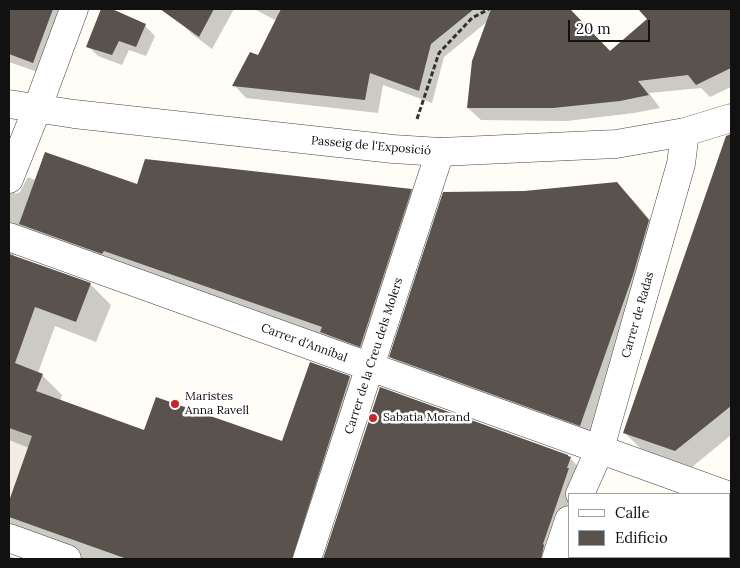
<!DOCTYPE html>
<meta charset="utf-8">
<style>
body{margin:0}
#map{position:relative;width:740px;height:568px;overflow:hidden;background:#fffdf5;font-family:Lora,serif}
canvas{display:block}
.frame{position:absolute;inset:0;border:10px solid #111;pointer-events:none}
.legend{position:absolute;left:568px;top:493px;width:162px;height:65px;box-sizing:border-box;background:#fff;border:1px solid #a0a0a0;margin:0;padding:6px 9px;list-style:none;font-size:15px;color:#111}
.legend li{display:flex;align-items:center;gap:10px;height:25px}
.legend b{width:25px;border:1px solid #a0a0a0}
.scale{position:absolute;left:568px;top:20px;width:82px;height:22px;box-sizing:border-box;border:2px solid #111;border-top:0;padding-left:6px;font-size:15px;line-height:18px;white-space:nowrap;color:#111;-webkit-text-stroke:4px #fff;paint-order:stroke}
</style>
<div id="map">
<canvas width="740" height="568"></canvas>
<div class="frame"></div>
<ul class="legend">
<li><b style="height:6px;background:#fff"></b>Calle</li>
<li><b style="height:14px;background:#5a524d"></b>Edificio</li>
</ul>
<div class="scale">20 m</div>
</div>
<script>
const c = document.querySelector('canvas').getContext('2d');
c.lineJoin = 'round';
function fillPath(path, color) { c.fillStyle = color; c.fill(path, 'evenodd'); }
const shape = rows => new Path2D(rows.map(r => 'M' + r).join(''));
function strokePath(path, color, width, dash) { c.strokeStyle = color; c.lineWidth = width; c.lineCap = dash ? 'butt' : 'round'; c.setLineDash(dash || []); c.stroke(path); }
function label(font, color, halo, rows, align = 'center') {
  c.font = font + ' Lora,serif'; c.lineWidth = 5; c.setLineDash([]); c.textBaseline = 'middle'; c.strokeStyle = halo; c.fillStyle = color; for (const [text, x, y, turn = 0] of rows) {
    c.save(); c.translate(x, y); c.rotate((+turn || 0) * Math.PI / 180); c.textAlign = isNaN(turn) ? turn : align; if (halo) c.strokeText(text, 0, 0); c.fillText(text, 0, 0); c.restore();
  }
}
fillPath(shape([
 [9,428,32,436,9,501]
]), '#f1ede2');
fillPath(shape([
 [9,9,70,9,46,75,9,62],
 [103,9,109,9,145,26,155,36,146,56,129,50,122,65,98,56,88,46],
 [186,9,234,9,212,49,192,34,179,21],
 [254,9,570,9,610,52,649,19,640,9,731,9,731,87,710,97,701,88,649,93,660,108,634,113,567,121,481,120,468,108,488,21,444,57,432,103,383,85,378,113,246,98,234,85,258,57,277,21],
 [46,154,138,185,411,190,431,210,380,366,14,253,14,257,90,284,111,305,96,342,55,326,38,373,42,375,62,395,60,401,145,432,283,443,311,363,350,377,370,398,317,559,80,559,9,532,9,505,29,448,9,440,9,178,17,187,15,194,20,192,28,177,35,180],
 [731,162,731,435,692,467,641,449,624,432,717,166],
 [616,184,634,201,666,239,598,442,408,374,391,357],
 [380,388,568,456,590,479,569,494,569,552,566,559,325,559],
 [729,529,731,529,731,559,574,559,574,557,729,557],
 [9,556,18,559,9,559]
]), '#0003');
fillPath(shape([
 [9,9,53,9,33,63,9,54],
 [101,9,112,9,146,24,136,47,119,41,112,55,86,47],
 [160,9,214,9,199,37],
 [281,9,474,9,431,44,419,91,370,73,365,100,232,86,250,52,258,55],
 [491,9,570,9,610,51,647,19,638,9,731,9,731,68,696,85,688,75,638,81,649,95,620,101,553,108,467,108,472,61],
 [731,134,731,406,675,451,623,433,726,136],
 [45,152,137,184,145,159,412,189,360,347,320,332,322,327,104,251,102,254,19,224],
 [617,182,649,220,633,275,580,426,389,357,443,192,524,191],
 [9,254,91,283,76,322,35,307,15,363,43,374,36,391,144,430,156,397,282,441,310,362,350,376,292,559,127,559,9,517,9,501,32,436,9,428],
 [380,387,568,455,568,456,571,457,567,468,569,468,543,544,544,545,541,559,323,559]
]), '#5a524d');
const minor = shape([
 [9,179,37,109,74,9],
 [9,237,724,494],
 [580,494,600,449,606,427,681,164,685,132],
 [9,538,67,559],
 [307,559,440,152],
 [556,559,569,520]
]);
const tertiary = shape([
 [9,104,74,114,393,149,440,152,616,144,685,132,731,118]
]);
strokePath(minor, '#444', 29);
strokePath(tertiary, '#444', 29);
strokePath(shape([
 [417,119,439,53,472,18,489,9]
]), '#333', 3, [5, 2.5]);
strokePath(minor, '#fff', 28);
strokePath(tertiary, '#fff', 28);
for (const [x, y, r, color] of [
 [175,404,5,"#c4262e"],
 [373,418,5,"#c4262e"]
]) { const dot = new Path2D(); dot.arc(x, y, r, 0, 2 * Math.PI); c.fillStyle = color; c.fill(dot); strokePath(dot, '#fff', 2); }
label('12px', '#111', '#fff', [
 ["Passeig de l'Exposició",371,146,5],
 ["Carrer de Radas",638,315,-74],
 ["Carrer d'Anníbal",304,343,20],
 ["Carrer de la Creu dels Molers",374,356,-72]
]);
label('12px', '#111', '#fff', [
 ["Maristes",185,397],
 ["Anna Ravell",185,411],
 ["Sabatia Morand",383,418]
], 'left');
</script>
